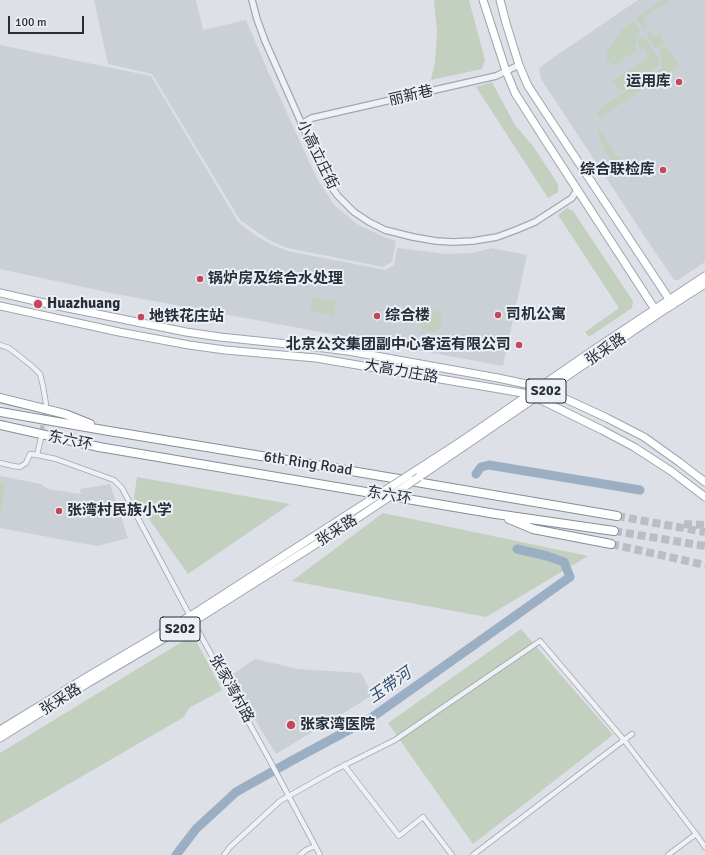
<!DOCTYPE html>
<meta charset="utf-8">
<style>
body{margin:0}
#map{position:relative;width:705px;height:855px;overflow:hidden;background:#dde0e6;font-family:Signika,sans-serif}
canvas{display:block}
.scale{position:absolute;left:8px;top:16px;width:76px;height:18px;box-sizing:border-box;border:2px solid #272f3b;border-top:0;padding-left:5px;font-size:12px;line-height:14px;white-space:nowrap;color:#272f3b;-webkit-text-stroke:3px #eceff4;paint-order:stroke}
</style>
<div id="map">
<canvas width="705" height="855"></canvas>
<div class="scale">100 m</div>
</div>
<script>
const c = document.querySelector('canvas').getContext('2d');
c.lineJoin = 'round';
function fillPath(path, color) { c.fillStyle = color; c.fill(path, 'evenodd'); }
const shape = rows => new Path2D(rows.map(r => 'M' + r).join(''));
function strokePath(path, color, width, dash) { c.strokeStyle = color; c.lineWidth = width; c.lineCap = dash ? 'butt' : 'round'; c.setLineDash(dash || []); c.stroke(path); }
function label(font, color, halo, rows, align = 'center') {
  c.font = font + ' Signika,"Noto Sans SC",sans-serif'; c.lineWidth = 4; c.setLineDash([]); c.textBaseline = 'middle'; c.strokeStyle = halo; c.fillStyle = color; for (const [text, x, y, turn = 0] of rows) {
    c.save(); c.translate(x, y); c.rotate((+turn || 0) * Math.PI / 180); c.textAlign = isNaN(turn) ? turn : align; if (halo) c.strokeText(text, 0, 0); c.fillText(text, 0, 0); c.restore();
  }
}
fillPath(shape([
 [94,0,196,0,203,30,246,20,267,69,316,177,334,205,357,224,384,237,396,241,392,262,383,267,287,248,269,240,240,220,152,74,108,64],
 [638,0,705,0,705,262,678,280,674,280,645,237,541,79,539,68,551,59],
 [0,45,151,76,238,222,256,236,272,245,288,251,385,270,394,265,397,248,447,254,472,253,492,248,527,255,503,366,111,293,0,269],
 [0,476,41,484,48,489,81,494,80,489,110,484,128,538,97,546,0,528],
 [255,659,298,669,361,673,373,695,276,754,229,677]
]), '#cbd0d7');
fillPath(shape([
 [434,0,469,0,485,60,482,69,431,80,435,62,437,32],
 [661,0,671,0,643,18,648,26,643,28,637,20,638,16],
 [632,22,636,24,640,31,640,33,635,45,636,51,612,66,609,61,606,62,607,51,623,29,629,23],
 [651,32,654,37,659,34,665,44,658,48,655,48,647,36,648,34],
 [642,37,646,39,656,55,659,60,659,64,654,70,620,92,613,80,649,58,643,47,640,48,638,43,639,39],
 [666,46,679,65,599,118,597,114,599,109,659,70,662,67,662,63,660,51],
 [492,82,515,125,533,146,558,184,558,192,548,198,476,87],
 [599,127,601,127,599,129,617,157,620,155,622,159,623,164,620,167,617,167,614,166,605,151,598,133,598,129],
 [567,208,573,211,633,301,632,308,589,337,585,332,619,308,558,215],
 [313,297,336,302,334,316,310,311],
 [439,311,441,313,442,316,440,328,439,330,435,332,423,330,420,323,422,314,423,312],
 [137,477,290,504,188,574,134,498],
 [0,483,6,484,0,516],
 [383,513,588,556,486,617,292,581],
 [521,629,613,735,473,844,388,723],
 [193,635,222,690,189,708,184,717,0,824,0,753]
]), '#c3cfbf');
strokePath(shape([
 [476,474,481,467,489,465,640,490],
 [176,855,196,829,236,792,293,760,371,718,570,577,564,562,547,556,517,549]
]), '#9aaec4', 9);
strokePath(shape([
 [41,436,45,408]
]), '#b9bdc4', 4.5, [4.5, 2]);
strokePath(shape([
 [617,516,705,532],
 [684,524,705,525],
 [614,531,705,546],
 [611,544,705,565]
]), '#b9bdc4', 8, [8, 4]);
const minor = shape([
 [0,345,9,348,32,366,40,374,43,386,46,404],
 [41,438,37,455,56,459,114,480,122,488,190,616,269,759,320,855],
 [0,463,13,466,20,467,26,463,30,454,37,455],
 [344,765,399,836,423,817,452,855],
 [224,855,230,847,280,801,335,770,395,740,540,641,624,740,696,834,705,847],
 [300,855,306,850,315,846],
 [473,855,632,734],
 [668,855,696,834]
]);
const tertiary = shape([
 [252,0,257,19,265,41,327,181,338,196,354,212,369,222,385,230,413,237,436,241,453,242,473,241,497,237,516,230,535,222,572,198,577,190],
 [301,124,312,118,496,76,519,65]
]);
const primary = shape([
 [483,0,506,71,515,93,545,140,658,314],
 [500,0,506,23,519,65,528,86,673,305],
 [0,293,53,305,186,332,220,337,316,347,348,351,498,378,540,387,607,418,644,437,679,462,705,482],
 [0,306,119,332,189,345,225,350,316,358,529,394,602,430,634,447,671,471,705,497],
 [409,475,463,440,595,349,705,276],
 [419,477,658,314,705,284],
 [0,730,85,678,195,613,350,513],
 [0,738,88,683,199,618,359,517]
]);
const motorway = shape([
 [0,398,65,414,90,424],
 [0,412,103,430,316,465,617,516],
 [0,425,99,447,496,514,614,531],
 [509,519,533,529,611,544]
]);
strokePath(minor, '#a3a7af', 6);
strokePath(tertiary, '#a3a7af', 8);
strokePath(primary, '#9da5b1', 9);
strokePath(motorway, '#858e9b', 10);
strokePath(minor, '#eff1f5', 4.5);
strokePath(tertiary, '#eff1f5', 5.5);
strokePath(primary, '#fff', 7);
strokePath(motorway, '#fff', 8);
const primaryBridge = shape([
 [350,513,409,475],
 [359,517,419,477]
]);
strokePath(primaryBridge, '#9da5b1', 9, []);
strokePath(primaryBridge, '#fff', 7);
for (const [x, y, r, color] of [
 [679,82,4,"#c5485a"],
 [663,170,4,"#c5485a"],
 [200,279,4,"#c5485a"],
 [38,304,5,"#c5485a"],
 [498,315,4,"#c5485a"],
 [377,316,4,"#c5485a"],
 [141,317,4,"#c5485a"],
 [519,345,4,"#c5485a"],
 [59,511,4,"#c5485a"],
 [291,725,5,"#c5485a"]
]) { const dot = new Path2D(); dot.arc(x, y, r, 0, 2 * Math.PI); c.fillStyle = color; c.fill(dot); strokePath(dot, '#eceff4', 1.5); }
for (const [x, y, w] of [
 [546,391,40],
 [180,629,40]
]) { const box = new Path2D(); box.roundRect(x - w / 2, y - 12, w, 24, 3); c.fillStyle = '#eceff4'; c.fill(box); strokePath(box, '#272f3b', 1); }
label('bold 14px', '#272f3b', null, [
 ["S202",546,391],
 ["S202",180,629]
]);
label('bold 15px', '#272f3b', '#eceff4', [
 ["运用库",671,82,"right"],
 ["综合联检库",655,170,"right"],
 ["锅炉房及综合水处理",208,279],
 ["Huazhuang",47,304],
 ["司机公寓",506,315],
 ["综合楼",385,316],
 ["地铁花庄站",149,317],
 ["北京公交集团副中心客运有限公司",511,345,"right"],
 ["张湾村民族小学",67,511],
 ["张家湾医院",300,725]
], 'left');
label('15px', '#272f3b', '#eceff4', [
 ["丽新巷",411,96,-13],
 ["小高立庄街",317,155,64],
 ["张采路",606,350,-34],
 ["大高力庄路",401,372,10],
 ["东六环",70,441,12],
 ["6th Ring Road",308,464,9],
 ["东六环",389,496,10],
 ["张采路",337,531,-32],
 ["张家湾村路",231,689,61],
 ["张采路",61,700,-32]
]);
label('italic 16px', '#344d6c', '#eceff4', [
 ["玉带河",390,686,-35]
]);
</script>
